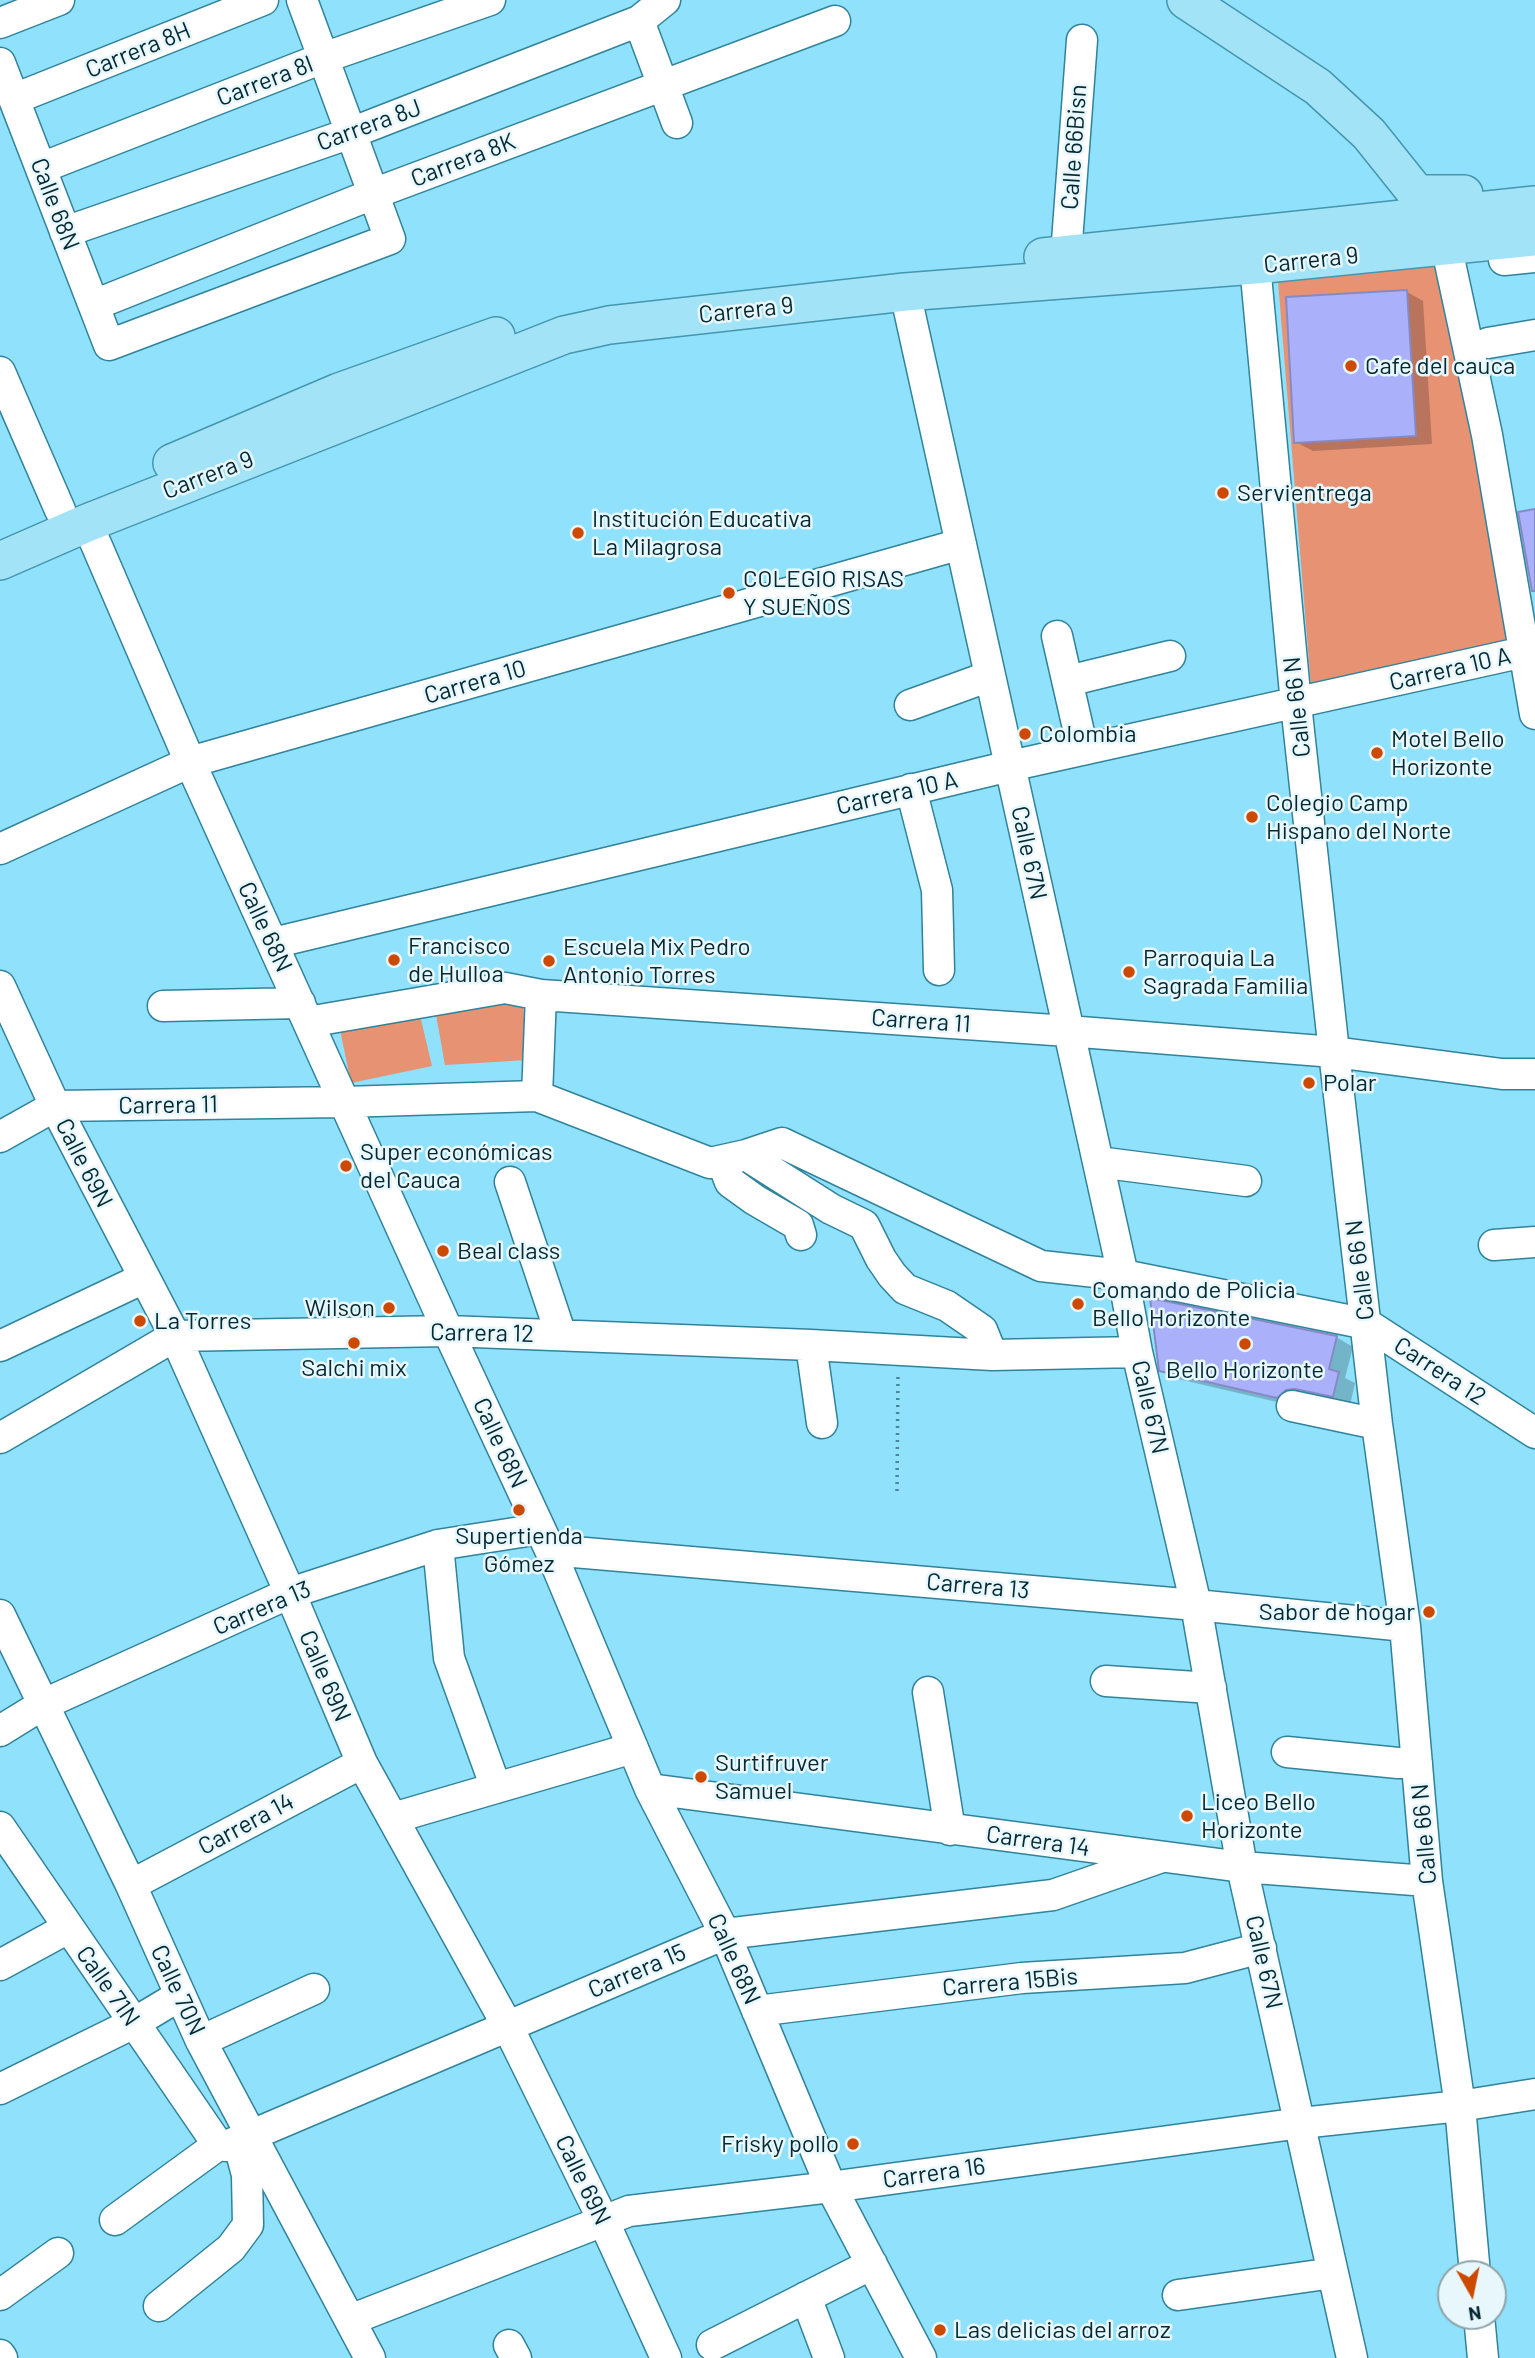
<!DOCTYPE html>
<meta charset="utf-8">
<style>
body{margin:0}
#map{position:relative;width:1535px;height:2358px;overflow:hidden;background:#90e1fb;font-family:Barlow,sans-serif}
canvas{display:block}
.north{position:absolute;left:1437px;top:2260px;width:70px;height:70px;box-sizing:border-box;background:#e8f7fc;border:2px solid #8da5ac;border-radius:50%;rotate:171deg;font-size:19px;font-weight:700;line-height:28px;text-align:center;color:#052933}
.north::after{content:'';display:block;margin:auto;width:24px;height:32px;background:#ce4900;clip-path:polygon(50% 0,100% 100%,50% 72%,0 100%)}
</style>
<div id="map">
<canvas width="1535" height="2358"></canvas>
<div class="north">N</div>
</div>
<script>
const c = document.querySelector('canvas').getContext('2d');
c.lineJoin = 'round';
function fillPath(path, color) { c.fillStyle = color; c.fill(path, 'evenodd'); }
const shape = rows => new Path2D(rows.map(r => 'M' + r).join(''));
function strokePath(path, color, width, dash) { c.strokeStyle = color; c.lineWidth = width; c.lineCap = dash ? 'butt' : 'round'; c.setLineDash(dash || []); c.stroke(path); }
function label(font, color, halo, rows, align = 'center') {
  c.font = font + ' Barlow,sans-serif'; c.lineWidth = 5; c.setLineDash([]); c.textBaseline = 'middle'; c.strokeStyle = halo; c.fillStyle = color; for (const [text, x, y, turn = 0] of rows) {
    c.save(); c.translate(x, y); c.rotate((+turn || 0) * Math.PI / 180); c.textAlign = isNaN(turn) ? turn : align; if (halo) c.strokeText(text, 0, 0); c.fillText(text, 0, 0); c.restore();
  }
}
fillPath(shape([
 [1440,255,1511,645,1311,686,1277,269],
 [523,1003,527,1060,445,1065,435,1009],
 [418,1007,432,1066,351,1083,339,1025]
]), '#e69273');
fillPath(shape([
 [1407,292,1423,301,1432,444,1313,451,1296,442],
 [1336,1337,1353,1347,1345,1378,1355,1383,1350,1405,1294,1406,1178,1379,1161,1370]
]), '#0003');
const building = shape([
 [1407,290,1416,436,1294,443,1286,297,1407,290],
 [1535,509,1535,591,1532,591,1518,512,1535,509],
 [1150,1298,1337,1336,1329,1369,1339,1372,1333,1397,1295,1389,1286,1390,1277,1398,1159,1371,1150,1298]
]);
fillPath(building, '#abb0fb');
strokePath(building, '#868ac4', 2);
const minor = shape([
 [639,21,677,123],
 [0,23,59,0],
 [0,63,109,345,390,239,302,0],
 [14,99,263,0],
 [41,168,323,58,490,0],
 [65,232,351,133,639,21,665,0],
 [1066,255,1082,40],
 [1504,260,1535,257],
 [1450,263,1487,435,1535,714],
 [1255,265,1296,704,1334,1052,1377,1424,1405,1626,1427,1881,1460,2106,1475,2274],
 [905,292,1123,1275,1137,1352,1196,1605,1242,1867,1352,2358],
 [94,305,373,194,835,21],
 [1488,343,1535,335],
 [0,372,60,510],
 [87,523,190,762,448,1331,550,1550,650,1789,725,1934,831,2187,921,2358],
 [1057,636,1083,750],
 [1068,681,1170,656],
 [910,705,990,676],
 [911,789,937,890,939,970],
 [0,849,190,762,961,544],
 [273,943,1010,766,1524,652],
 [0,986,55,1106,175,1336,290,1593,362,1763,507,2025,604,2222,666,2358],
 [163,1006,300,1003],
 [308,1022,505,988,541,995,1068,1031,1334,1052,1502,1074,1535,1074],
 [537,1096,541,995],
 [0,1137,55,1106,344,1102,537,1096,710,1163,746,1155,782,1143,1041,1266,1123,1275,1367,1324,1535,1433],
 [746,1155,831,1209,864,1225,881,1259,892,1275,905,1289,947,1306,982,1330,992,1355],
 [722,1161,730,1182,755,1200,798,1225,801,1235],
 [1098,1162,1246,1181],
 [510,1182,561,1335],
 [1494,1245,1535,1242],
 [811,1345,822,1423],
 [0,1346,144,1278],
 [1292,1406,1377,1424],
 [0,1438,175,1336,448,1331,811,1345,992,1355,1137,1352],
 [438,1545,449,1658,496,1788],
 [550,1550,1196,1605,1405,1626],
 [0,1615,131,1885,201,2041,370,2358],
 [1106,1681,1211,1688],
 [928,1692,950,1830],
 [0,1731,42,1705,290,1593,438,1545,540,1529],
 [1287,1752,1398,1763,1417,1763],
 [650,1789,1242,1867,1427,1881],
 [393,1818,633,1748],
 [0,1827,218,2145],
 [131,1885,362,1763],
 [0,1965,68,1928],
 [757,2011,1022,1978,1185,1968,1261,1948],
 [201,2041,314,1989],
 [0,2089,134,2023,179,1996],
 [218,2145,226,2146,725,1934,1053,1895,1159,1858],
 [115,2220,218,2145],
 [0,2295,58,2253],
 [1178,2295,1333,2273],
 [806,2297,829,2358],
 [159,2306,231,2248,248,2225,247,2175,238,2141],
 [1479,2316,1483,2358],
 [350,2320,629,2211,831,2187,1301,2123,1460,2106,1535,2094],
 [509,2345,516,2358],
 [712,2345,872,2264],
 [0,2355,2,2358]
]);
const major = shape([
 [1186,0,1318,87,1369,134,1417,194,1464,194],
 [1043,257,1535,205],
 [172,463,339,392,496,336],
 [0,561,87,523,564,335,587,330,609,325,905,292,1255,265,1535,237]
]);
strokePath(minor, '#30839b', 33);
strokePath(major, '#4496af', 40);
strokePath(shape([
 [897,1491,898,1373]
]), '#4a8496', 3.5, [2, 5]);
strokePath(minor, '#fff', 30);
strokePath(major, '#a3e3f7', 37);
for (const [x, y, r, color] of [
 [1351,366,7,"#ce4900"],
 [1223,493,7,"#ce4900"],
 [578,533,7,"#ce4900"],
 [729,593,7,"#ce4900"],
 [1025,734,7,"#ce4900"],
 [1377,753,7,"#ce4900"],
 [1252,817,7,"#ce4900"],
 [394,960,7,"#ce4900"],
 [549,961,7,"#ce4900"],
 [1129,972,7,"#ce4900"],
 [1309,1083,7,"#ce4900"],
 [346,1166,7,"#ce4900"],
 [443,1251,7,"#ce4900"],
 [1078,1304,7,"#ce4900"],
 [389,1308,7,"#ce4900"],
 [140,1321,7,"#ce4900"],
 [354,1343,7,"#ce4900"],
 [1245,1344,7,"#ce4900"],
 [519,1510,7,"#ce4900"],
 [1429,1612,7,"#ce4900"],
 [701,1777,7,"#ce4900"],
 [1187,1816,7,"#ce4900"],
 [853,2144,7,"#ce4900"],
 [940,2330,7,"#ce4900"]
]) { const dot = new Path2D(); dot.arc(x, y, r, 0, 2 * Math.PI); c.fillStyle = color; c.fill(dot); strokePath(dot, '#e8f7fc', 2.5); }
label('24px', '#052933', '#e8f7fc', [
 ["Carrera 8H",138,50,-22],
 ["Carrera 8I",265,81,-21],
 ["Carrera 8J",369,125,-20],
 ["Calle 66Bisn",1074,147,-86],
 ["Carrera 8K",463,160,-21],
 ["Calle 68N",55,204,69],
 ["Carrera 9",1311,260,-6],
 ["Carrera 9",746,310,-6],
 ["Carrera 9",208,475,-21],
 ["Carrera 10 A",1450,669,-13],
 ["Carrera 10",475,682,-16],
 ["Calle 66 N",1297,707,-96],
 ["Carrera 10 A",897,793,-13],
 ["Calle 67N",1029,853,78],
 ["Calle 68N",265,927,65],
 ["Carrera 11",921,1021,4],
 ["Carrera 11",168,1105,-1],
 ["Calle 69N",84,1163,63],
 ["Calle 66 N",1360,1270,-97],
 ["Carrera 12",482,1333,1],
 ["Carrera 12",1440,1371,33],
 ["Calle 67N",1150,1407,77],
 ["Calle 68N",500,1443,65],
 ["Carrera 13",978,1586,5],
 ["Carrera 13",262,1608,-23],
 ["Calle 69N",325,1676,67],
 ["Carrera 14",246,1824,-28],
 ["Calle 66 N",1424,1834,-95],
 ["Carrera 14",1038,1841,8],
 ["Calle 68N",734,1959,66],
 ["Calle 67N",1264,1962,77],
 ["Carrera 15",637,1971,-23],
 ["Carrera 15Bis",1010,1982,-5],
 ["Calle 71N",108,1986,55],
 ["Calle 70N",178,1990,65],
 ["Carrera 16",934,2173,-8],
 ["Calle 69N",583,2180,64]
]);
label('24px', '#052933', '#e8f7fc', [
 ["Cafe del cauca",1365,366],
 ["Servientrega",1237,493],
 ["Institución Educativa",592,519],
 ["La Milagrosa",592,547],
 ["COLEGIO RISAS",743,579],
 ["Y SUEÑOS",743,607],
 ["Colombia",1039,734],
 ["Motel Bello",1391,739],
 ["Horizonte",1391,767],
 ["Colegio Camp",1266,803],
 ["Hispano del Norte",1266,831],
 ["Francisco",408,946],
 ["de Hulloa",408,974],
 ["Escuela Mix Pedro",563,947],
 ["Antonio Torres",563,975],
 ["Parroquia La",1143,958],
 ["Sagrada Familia",1143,986],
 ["Polar",1323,1083],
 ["Super económicas",360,1152],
 ["del Cauca",360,1180],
 ["Beal class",457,1251],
 ["Comando de Policia",1092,1290],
 ["Bello Horizonte",1092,1318],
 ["Wilson",375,1308,"right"],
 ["La Torres",154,1321],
 ["Salchi mix",354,1368,"center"],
 ["Bello Horizonte",1245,1370,"center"],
 ["Supertienda",519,1536,"center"],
 ["Gómez",519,1564,"center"],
 ["Sabor de hogar",1415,1612,"right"],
 ["Surtifruver",715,1763],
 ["Samuel",715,1791],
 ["Liceo Bello",1201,1802],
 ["Horizonte",1201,1830],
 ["Frisky pollo",839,2144,"right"],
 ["Las delicias del arroz",954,2330]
], 'left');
</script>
